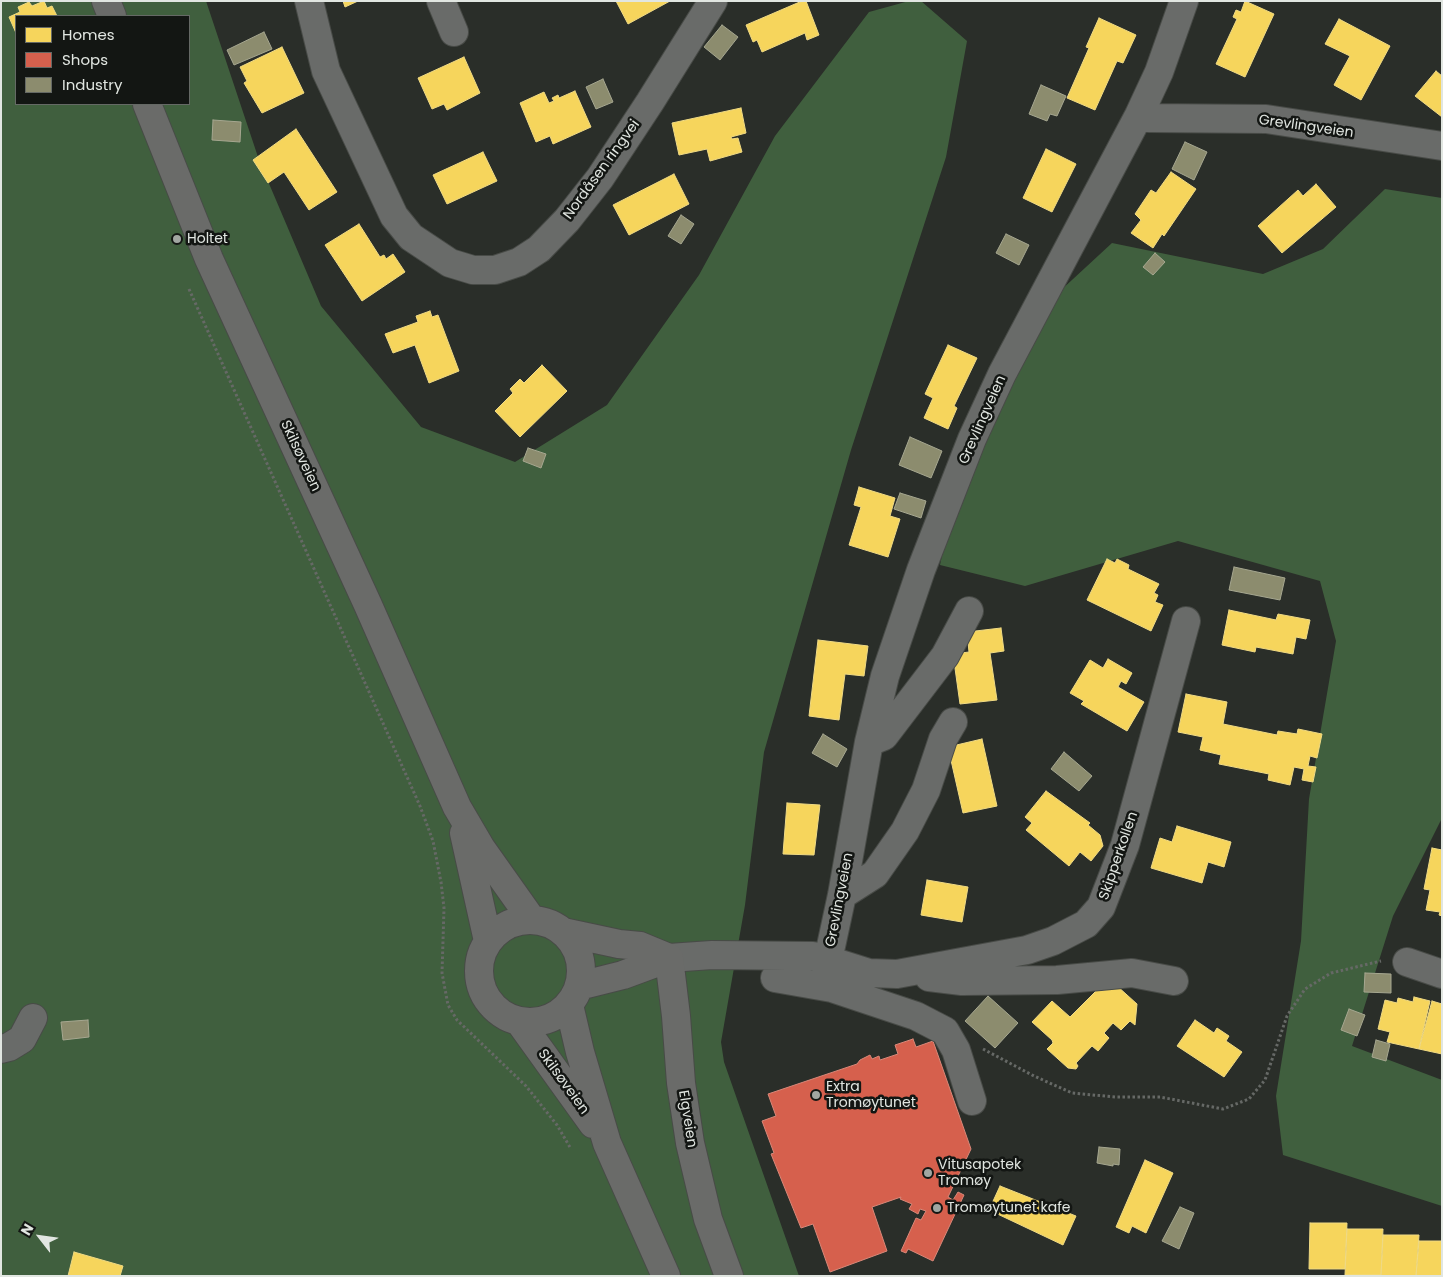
<!DOCTYPE html>
<meta charset="utf-8">
<style>
body{margin:0}
#map{position:relative;width:1443px;height:1277px;overflow:hidden;background:#2a2e29;font-family:Poppins,sans-serif}
canvas{display:block}
.frame{position:absolute;inset:0;border:2px solid #e1e6e1;pointer-events:none}
.legend{position:absolute;left:15px;top:15px;width:175px;height:90px;box-sizing:border-box;background:#131613;border:1px solid #656965;margin:0;padding:6px 9px;list-style:none;font-size:15px;color:#e1e6e1}
.legend li{display:flex;align-items:center;gap:10px;height:25px}
.legend b{width:25px;border:1px solid #656965}
.north{position:absolute;left:15px;top:1212px;width:50px;height:50px;-webkit-text-stroke:4px #131613;paint-order:stroke;rotate:300deg;font-size:14px;font-weight:700;line-height:20px;text-align:center;color:#e1e6e1}
.north::after{content:'';display:block;margin:auto;width:18px;height:22px;background:#e1e6e1;clip-path:polygon(50% 0,100% 100%,50% 72%,0 100%)}
</style>
<div id="map">
<canvas width="1443" height="1277"></canvas>
<div class="frame"></div>
<ul class="legend">
<li><b style="height:14px;background:#f6d55c"></b>Homes</li>
<li><b style="height:14px;background:#d6604d"></b>Shops</li>
<li><b style="height:14px;background:#8c8c6e"></b>Industry</li>
</ul>
<div class="north">N</div>
</div>
<script>
const c = document.querySelector('canvas').getContext('2d');
c.lineJoin = 'round';
function fillPath(path, color) { c.fillStyle = color; c.fill(path, 'evenodd'); }
const shape = rows => new Path2D(rows.map(r => 'M' + r).join(''));
function strokePath(path, color, width, dash) { c.strokeStyle = color; c.lineWidth = width; c.lineCap = dash ? 'butt' : 'round'; c.setLineDash(dash || []); c.stroke(path); }
function label(font, color, halo, rows, align = 'center') {
  c.font = font + ' Poppins,sans-serif'; c.lineWidth = 5; c.setLineDash([]); c.textBaseline = 'middle'; c.strokeStyle = halo; c.fillStyle = color; for (const [text, x, y, turn = 0] of rows) {
    c.save(); c.translate(x, y); c.rotate((+turn || 0) * Math.PI / 180); c.textAlign = isNaN(turn) ? turn : align; if (halo) c.strokeText(text, 0, 0); c.fillText(text, 0, 0); c.restore();
  }
}
fillPath(shape([
 [1,1,206,1,259,160,321,306,421,427,515,462,607,405,699,275,775,136,869,12,909,1,921,1,967,41,946,157,851,450,764,752,745,905,721,1042,724,1062,799,1276,1,1276],
 [16,16,189,16,189,104,16,104],
 [1385,189,1442,198,1442,818,1393,916,1352,1046,1442,1080,1442,1206,1283,1155,1276,1096,1301,941,1309,799,1336,641,1320,581,1178,541,1025,586,940,565,963,454,1033,316,1112,243,1263,274,1323,249]
]), '#405f3e');
const homes = shape([
 [44,1,47,8,52,6,57,16,16,16,16,33,9,17,20,12,18,7,29,2,32,6,44,1],
 [343,1,358,1,345,7,343,1],
 [616,1,670,1,628,24,616,1],
 [802,1,806,1,819,35,807,40,805,33,762,52,757,40,753,42,746,25,802,1],
 [1245,1,1274,14,1245,77,1216,64,1237,19,1233,17,1236,10,1241,12,1245,1],
 [1099,18,1136,35,1123,63,1117,61,1095,110,1067,98,1089,48,1086,47,1099,18],
 [1339,19,1390,46,1361,100,1334,85,1350,56,1325,44,1339,19],
 [282,47,304,93,262,113,244,83,247,81,240,67,282,47],
 [464,57,480,93,447,110,444,104,432,109,418,78,464,57],
 [1436,71,1442,76,1442,117,1415,96,1436,71],
 [575,91,591,127,553,144,550,136,536,142,520,103,544,92,549,103,554,101,552,98,558,95,559,98,575,91],
 [741,108,746,133,731,137,732,139,738,138,742,152,710,161,707,149,679,155,672,123,741,108],
 [296,129,337,192,309,210,284,172,268,183,253,160,296,129],
 [1046,149,1076,164,1052,212,1023,198,1046,149],
 [483,152,497,181,447,204,433,175,483,152],
 [1171,172,1196,189,1164,236,1162,234,1153,248,1131,233,1141,220,1135,214,1151,190,1156,193,1171,172],
 [674,174,689,204,629,235,613,205,674,174],
 [1316,184,1336,207,1282,253,1258,226,1298,190,1303,196,1316,184],
 [359,224,380,257,384,255,386,259,393,254,405,272,362,301,325,245,359,224],
 [430,311,432,317,438,315,459,371,429,383,415,345,393,353,385,334,418,322,416,316,430,311],
 [948,345,977,358,954,406,957,408,948,429,924,418,933,398,925,394,948,345],
 [542,365,567,391,520,437,495,411,513,393,510,389,520,379,524,383,542,365],
 [859,487,895,498,890,516,900,519,888,557,849,545,861,507,854,505,859,487],
 [1107,559,1115,563,1117,559,1129,565,1128,569,1159,584,1154,593,1158,595,1155,602,1163,605,1151,631,1087,600,1107,559],
 [1229,610,1276,620,1278,614,1310,620,1306,639,1296,637,1293,654,1256,647,1255,652,1222,645,1229,610],
 [1001,628,1004,651,990,653,997,700,960,704,953,654,969,652,967,632,1001,628],
 [818,640,868,646,864,676,845,674,839,720,809,716,818,640],
 [1108,659,1132,673,1126,684,1121,681,1118,687,1144,702,1127,731,1081,704,1084,701,1070,693,1090,660,1103,668,1108,659],
 [1186,694,1227,702,1223,724,1277,735,1278,731,1297,734,1298,729,1322,734,1317,758,1310,756,1308,766,1316,767,1313,782,1302,780,1304,769,1294,767,1290,785,1268,780,1269,774,1219,764,1221,755,1200,750,1203,737,1178,732,1186,694],
 [982,739,997,806,963,813,948,747,982,739],
 [1046,791,1090,823,1088,825,1100,835,1103,846,1091,861,1080,852,1069,866,1026,830,1032,823,1025,817,1046,791],
 [787,803,820,805,814,855,783,854,787,803],
 [1177,826,1231,842,1224,867,1208,862,1202,883,1151,868,1160,838,1172,842,1177,826],
 [1432,848,1442,850,1442,916,1439,915,1440,912,1426,910,1430,890,1424,889,1432,848],
 [927,880,968,887,962,922,921,915,927,880],
 [1116,985,1137,1004,1135,1025,1130,1021,1121,1030,1113,1023,1104,1033,1109,1038,1098,1051,1092,1046,1076,1063,1078,1066,1076,1069,1068,1068,1047,1049,1053,1043,1052,1040,1032,1022,1052,1001,1070,1017,1099,988,1102,991,1116,985],
 [1414,997,1430,1001,1419,1049,1387,1042,1390,1032,1378,1029,1385,1000,1397,1003,1398,998,1413,1002,1414,997],
 [1432,1001,1442,1004,1442,1054,1419,1049,1432,1001],
 [1195,1020,1214,1033,1217,1028,1229,1036,1226,1041,1242,1052,1224,1077,1177,1046,1195,1020],
 [1145,1160,1173,1173,1146,1233,1132,1226,1129,1233,1116,1227,1145,1160],
 [1000,1186,1076,1216,1063,1245,989,1210,1000,1186],
 [1310,1223,1347,1223,1345,1269,1309,1269,1310,1223],
 [1347,1229,1383,1229,1381,1275,1345,1275,1347,1229],
 [1383,1235,1419,1235,1416,1276,1381,1276,1383,1235],
 [1419,1241,1442,1241,1442,1276,1416,1276,1419,1241],
 [74,1252,123,1266,120,1276,68,1276,74,1252]
]);
fillPath(homes, '#f6d55c');
strokePath(homes, '#f0da84', 1);
const shops = shape([
 [913,1039,916,1047,933,1041,971,1149,948,1197,953,1200,958,1192,964,1195,933,1261,908,1249,906,1253,901,1251,916,1218,921,1220,926,1211,920,1209,918,1214,909,1209,912,1204,900,1199,901,1197,872,1207,887,1251,830,1272,813,1224,801,1228,771,1154,774,1153,762,1121,776,1116,768,1094,857,1064,860,1060,870,1055,872,1059,879,1056,880,1060,898,1054,895,1045,913,1039]
]);
fillPath(shops, '#d6604d');
strokePath(shops, '#d98879', 1);
const industry = shape([
 [722,25,738,37,720,60,704,47,722,25],
 [264,32,272,49,234,65,227,50,264,32],
 [603,79,613,102,596,109,586,87,603,79],
 [1041,85,1066,96,1057,116,1050,114,1047,121,1029,114,1041,85],
 [213,120,241,122,240,142,212,140,213,120],
 [1185,142,1207,152,1194,180,1172,169,1185,142],
 [681,215,694,224,681,244,668,236,681,215],
 [1006,234,1029,245,1019,265,996,253,1006,234],
 [1155,253,1165,262,1153,275,1143,267,1155,253],
 [910,437,942,451,931,478,899,465,910,437],
 [528,448,546,454,541,468,523,461,528,448],
 [900,493,926,501,921,518,894,509,900,493],
 [1234,567,1285,578,1280,600,1229,590,1234,567],
 [823,734,847,749,837,767,812,753,823,734],
 [1064,752,1092,776,1079,791,1051,769,1064,752],
 [1365,973,1391,974,1391,993,1364,992,1365,973],
 [988,996,1018,1023,995,1048,965,1021,988,996],
 [1349,1009,1365,1015,1357,1036,1341,1030,1349,1009],
 [88,1020,89,1037,63,1040,61,1022,88,1020],
 [1376,1040,1390,1044,1386,1061,1372,1057,1376,1040],
 [1099,1147,1120,1149,1119,1165,1113,1164,1113,1166,1097,1163,1099,1147],
 [1180,1207,1194,1213,1179,1249,1162,1241,1180,1207]
]);
fillPath(industry, '#8c8c6e');
strokePath(industry, '#a6a790', 1);
const minor = shape([
 [309,1,326,71,394,216,411,237,450,263,473,270,495,270,519,262,539,249,567,220,600,178,650,102,713,1],
 [441,1,454,32],
 [1139,115,1149,118,1266,119,1442,146],
 [869,742,884,736,945,656,969,611],
 [842,895,875,874,905,831,926,790,943,739,953,722],
 [669,958,712,955,813,956,828,960,842,895,869,742,885,676,921,570,972,439,1002,374,1139,115,1159,72,1184,1],
 [828,960,869,973,897,974,1027,950,1053,941,1086,924,1101,907,1125,845,1186,621],
 [1407,962,1442,974],
 [929,977,962,981,1057,980,1132,973,1174,981],
 [775,978,832,988,916,1016,945,1031,956,1050,972,1101],
 [1,1049,9,1047,22,1039,33,1018]
]);
const major = shape([
 [106,1,112,16],
 [147,104,209,259,368,605,457,807,481,848,532,920],
 [464,833,488,941],
 '479 971a51 51 0 1 1 102 0a51 51 0 1 1-102 0Z',
 [563,932,619,944,640,946,669,958,623,975,579,986],
 [669,958,676,1016,681,1083,690,1143,708,1219,729,1276],
 [569,1005,580,1052,607,1143,666,1276],
 [519,1021,593,1124]
]);
strokePath(minor, '#484b47', 30);
strokePath(major, '#484b47', 30);
strokePath(shape([
 [189,289,420,806,433,841,441,882,444,908,442,973,448,1005,457,1020,526,1086,557,1125,571,1149],
 [983,1049,1034,1076,1072,1093,1115,1097,1160,1097,1223,1109,1249,1099,1265,1080,1287,1016,1305,989,1331,973,1381,961]
]), '#666966', 3, [2.5, 2.5]);
strokePath(minor, '#696b69', 28);
strokePath(major, '#6a6b69', 28);
for (const [x, y, r, color] of [
 [177,239,5,"#a1a6a1"],
 [816,1095,5,"#a1a6a1"],
 [928,1173,5,"#a1a6a1"],
 [937,1208,5,"#a1a6a1"]
]) { const dot = new Path2D(); dot.arc(x, y, r, 0, 2 * Math.PI); c.fillStyle = color; c.fill(dot); strokePath(dot, '#131613', 2); }
label('14px', '#e1e6e1', '#131613', [
 ["Grevlingveien",1306,127,8],
 ["Nordåsen ringvei",602,170,-54],
 ["Grevlingveien",983,420,-66],
 ["Skilsøveien",300,456,65],
 ["Skipperkollen",1119,856,-71],
 ["Grevlingveien",840,900,-79],
 ["Skilsøveien",563,1082,54],
 ["Elgveien",687,1119,81]
]);
label('14px', '#e1e6e1', '#131613', [
 ["Holtet",187,239],
 ["Extra",826,1087],
 ["Tromøytunet",826,1103],
 ["Vitusapotek",938,1165],
 ["Tromøy",938,1181],
 ["Tromøytunet kafe",947,1208]
], 'left');
</script>
